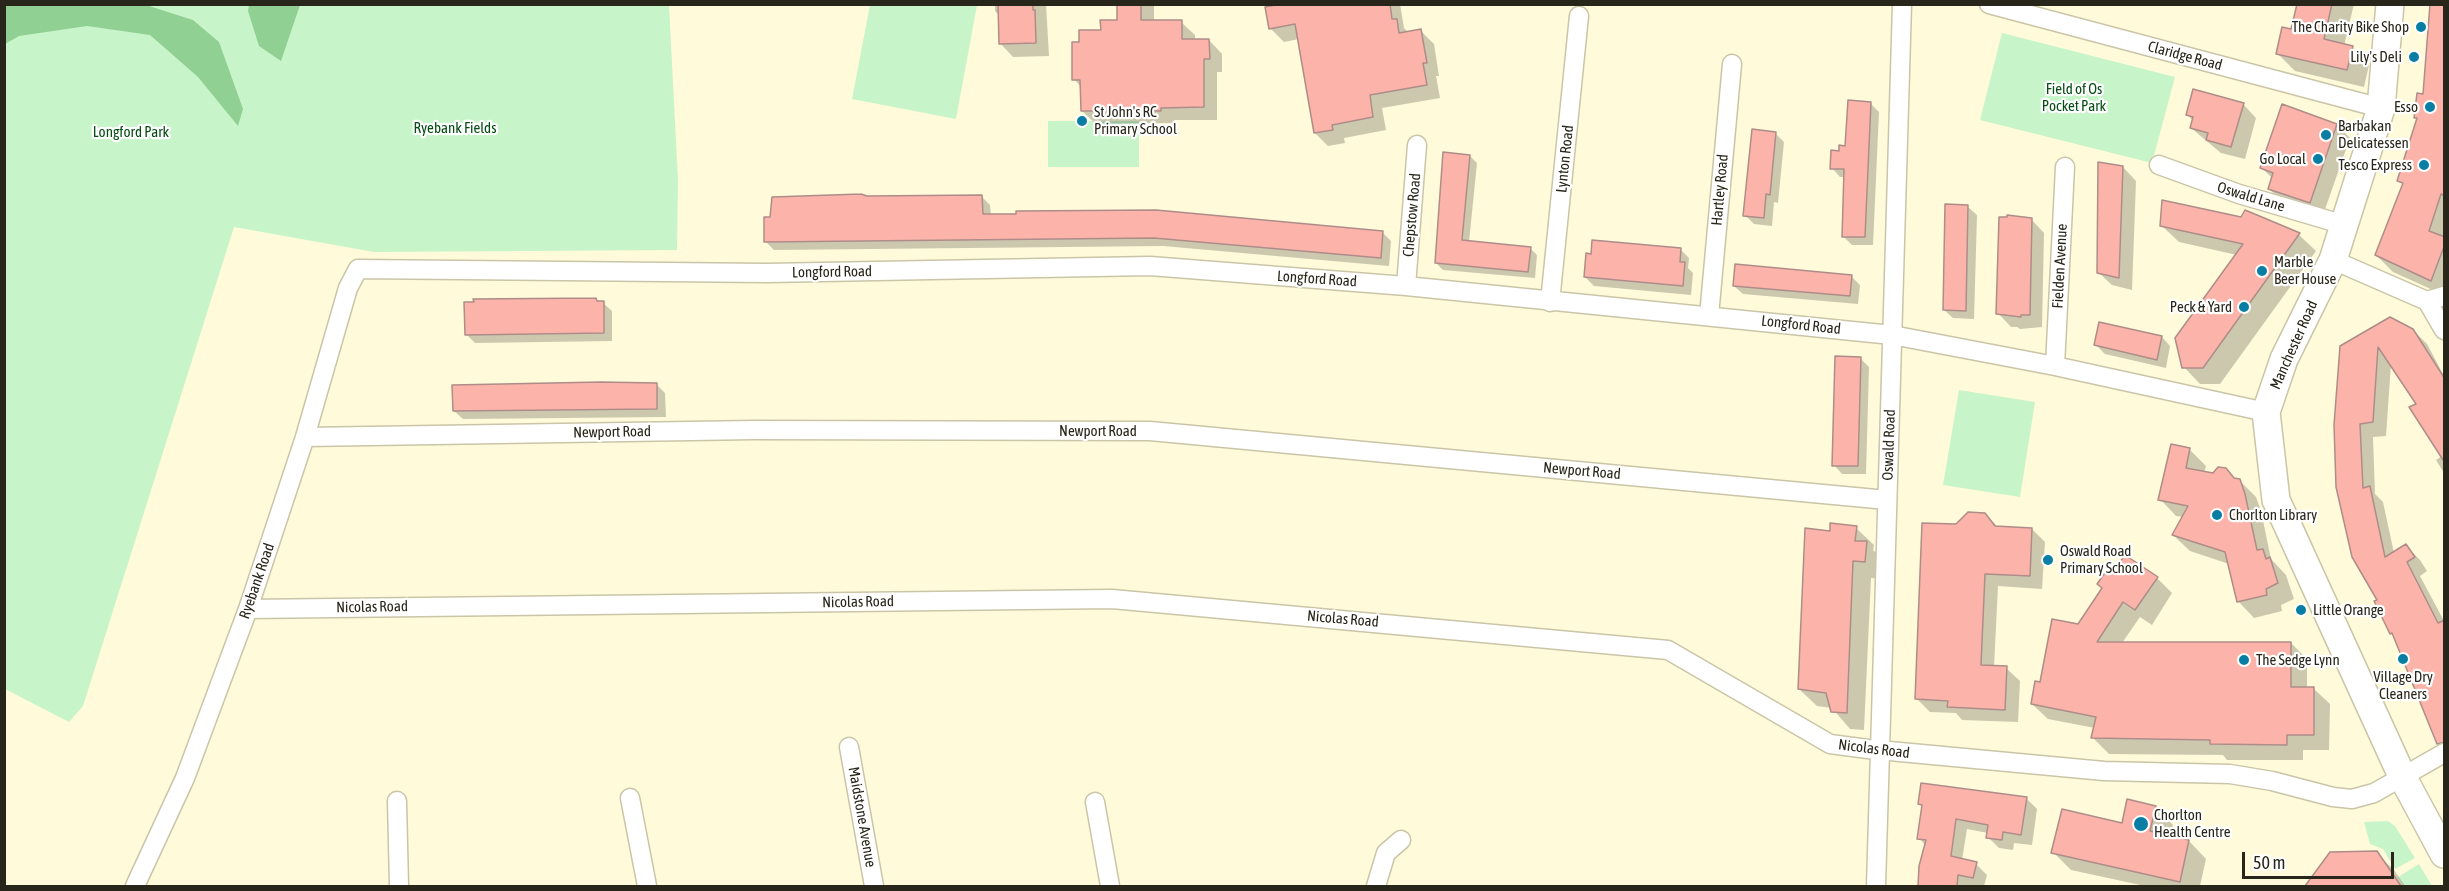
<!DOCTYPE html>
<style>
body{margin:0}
#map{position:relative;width:2449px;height:891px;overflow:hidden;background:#fffada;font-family:"Asap Condensed",sans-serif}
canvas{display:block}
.frame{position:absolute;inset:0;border:6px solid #28261a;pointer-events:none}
.scale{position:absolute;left:2242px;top:852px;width:152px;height:27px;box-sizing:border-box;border:3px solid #28261a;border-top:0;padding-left:8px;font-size:18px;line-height:21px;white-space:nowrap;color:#28261a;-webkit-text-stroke:4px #fff;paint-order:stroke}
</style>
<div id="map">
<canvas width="2449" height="891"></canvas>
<div class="frame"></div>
<div class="scale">50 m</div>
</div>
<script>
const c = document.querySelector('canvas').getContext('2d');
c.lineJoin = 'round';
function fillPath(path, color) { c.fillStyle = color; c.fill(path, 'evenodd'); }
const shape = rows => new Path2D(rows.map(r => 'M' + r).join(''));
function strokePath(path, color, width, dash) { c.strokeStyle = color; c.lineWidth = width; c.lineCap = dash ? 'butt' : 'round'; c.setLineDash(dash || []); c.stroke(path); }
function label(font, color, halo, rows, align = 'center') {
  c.font = font + ' "Asap Condensed",sans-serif'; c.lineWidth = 4.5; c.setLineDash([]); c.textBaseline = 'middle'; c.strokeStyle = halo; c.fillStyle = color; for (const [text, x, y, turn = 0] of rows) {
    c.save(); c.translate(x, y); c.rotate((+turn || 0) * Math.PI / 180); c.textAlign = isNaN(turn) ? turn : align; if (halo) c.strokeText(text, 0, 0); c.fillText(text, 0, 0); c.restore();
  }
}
fillPath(shape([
 [5,5,669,5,678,180,677,250,374,252,234,227,83,706,69,722,5,689],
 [870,5,977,5,956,119,852,99],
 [2002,33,2175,77,2152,163,1980,120],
 [1048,121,1139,121,1139,167,1048,167],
 [1959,390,2035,402,2020,497,1943,485],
 [2388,821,2395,826,2415,858,2395,869,2383,849,2370,844,2364,822],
 [2419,864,2432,886,2404,886,2398,877]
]), '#c8f4c9');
fillPath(shape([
 [4,5,146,5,193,20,219,42,243,109,238,126,198,77,150,35,87,26,19,36,5,44],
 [249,5,300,5,281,61,259,46,248,11]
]), '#91d093');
fillPath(shape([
 [995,4,1046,4,1049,56,1013,57,1000,43,1000,16,995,11],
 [1119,4,1154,4,1154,22,1181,22,1195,35,1195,40,1209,40,1222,54,1222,72,1217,72,1217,120,1174,120,1174,123,1096,124,1082,111,1082,88,1074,79,1080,44,1119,21],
 [1266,4,1400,4,1404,28,1408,32,1420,30,1434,44,1439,76,1436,76,1440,98,1382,108,1386,130,1344,138,1345,143,1328,146,1315,133,1299,39,1284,42,1271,29],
 [2298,4,2354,4,2344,46,2352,47,2369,65,2364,87,2295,71,2277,53,2292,31],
 [2444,4,2444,295,2393,272,2376,255,2404,185,2399,180,2418,120,2415,117,2425,96],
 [1870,103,1879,112,1873,245,1852,245,1843,236,1845,177,1840,177,1832,168,1840,152,1847,147],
 [2243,104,2256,118,2245,159,2221,153,2191,128,2193,121,2188,115],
 [2337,125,2350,138,2323,215,2283,202,2269,189,2273,179,2262,168],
 [1775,133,1784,142,1778,203,1774,202,1772,226,1754,224,1745,215],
 [1470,156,1477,163,1469,242,1530,248,1537,255,1535,278,1443,270,1436,263],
 [2123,167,2136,181,2132,290,2112,285,2098,272],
 [982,197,990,205,991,216,1383,233,1391,241,1389,266,1163,246,774,250,766,242,867,198],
 [1947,206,1968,207,1977,215,1974,319,1953,318,1944,310],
 [2246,212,2299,235,2316,251,2220,384,2200,384,2184,367,2237,255,2179,242,2162,226,2241,219],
 [2031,219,2044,233,2042,327,2020,329,2017,327,2011,327,1998,313],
 [1680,249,1689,258,1688,268,1693,273,1691,295,1594,286,1585,277],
 [1851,276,1860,285,1858,304,1743,294,1734,286],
 [596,300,603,303,612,311,612,341,475,343,466,334],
 [2413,330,2427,344,2444,376,2444,473,2436,460,2442,456,2418,404,2391,364,2386,436,2373,437,2375,494,2383,502,2394,553,2406,546,2420,560,2427,571,2420,576,2444,621,2444,747,2438,740,2379,601,2342,347],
 [2162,337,2170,346,2166,368,2105,354,2096,345],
 [1860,358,1869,367,1866,474,1842,474,1834,465],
 [656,384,665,393,666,417,463,419,454,411],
 [2190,450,2206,466,2204,473,2239,480,2256,497,2261,511,2271,559,2286,575,2294,599,2281,605,2282,611,2254,618,2238,601,2229,564,2190,551,2173,535,2184,517,2176,516,2160,499],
 [1985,514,1998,527,2032,529,2045,542,2042,589,1998,586,1994,667,2006,668,2020,681,2018,722,1962,720,1956,713,1930,712,1917,699,1957,526],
 [1856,528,1874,545,1873,550,1884,560,1882,579,1871,578,1864,730,1850,729,1832,708,1817,706,1799,689,1832,532],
 [2113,575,2157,578,2172,593,2152,625,2140,617,2122,643,2291,643,2307,659,2307,689,2314,689,2330,704,2329,750,2303,750,2303,760,2227,760,2223,755,2109,754,2093,738,2095,728,2048,719,2032,704,2041,683],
 [2026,798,2037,809,2032,845,2014,843,2013,850,1999,848,1988,837,1988,833,1967,829,1962,860,1976,864,1987,875,1984,886,1920,886,1921,866,1926,846,1919,838,1923,806,1920,804],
 [2155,807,2173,825,2170,837,2189,841,2206,859,2200,886,2145,886,2071,870,2053,852,2123,825],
 [2376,853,2394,870,2405,886,2307,886,2331,854]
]), '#0003');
const building = shape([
 [998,4,1033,4,1033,10,1035,10,1036,43,999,44,998,4],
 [1117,4,1141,4,1141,20,1182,20,1182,39,1209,39,1210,59,1204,59,1204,107,1161,108,1161,111,1081,111,1080,80,1072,80,1072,42,1079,42,1079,30,1101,30,1100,20,1117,20,1117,4],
 [1281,4,1390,4,1392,19,1397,19,1399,33,1421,29,1427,63,1423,63,1427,85,1370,95,1373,117,1332,125,1333,130,1314,133,1295,24,1269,29,1265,7,1281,4],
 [2297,4,2332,4,2324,39,2353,46,2347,70,2276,54,2282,27,2291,29,2297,4],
 [2430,4,2445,4,2445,196,2441,194,2429,231,2445,237,2445,244,2431,281,2375,255,2403,183,2397,181,2417,118,2414,118,2417,93,2423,94,2430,4],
 [2193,89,2244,103,2231,147,2206,140,2208,133,2190,128,2193,117,2186,115,2193,89],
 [1848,100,1871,102,1865,237,1842,237,1844,169,1830,169,1831,150,1839,151,1839,145,1845,146,1848,100],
 [2282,104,2337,124,2310,203,2268,189,2273,173,2260,168,2282,104],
 [1752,129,1776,132,1770,195,1766,194,1764,218,1743,216,1752,129],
 [1443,152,1470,155,1462,240,1531,247,1528,272,1435,263,1443,152],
 [2098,162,2123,166,2119,278,2097,273,2098,162],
 [861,194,867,196,982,195,983,214,1016,214,1016,211,1156,210,1383,231,1381,258,1154,238,764,242,764,217,770,217,772,197,861,194],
 [2162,200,2241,217,2245,210,2300,233,2203,368,2182,368,2175,338,2243,244,2160,226,2162,200],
 [1945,204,1968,205,1966,311,1943,310,1945,204],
 [2007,215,2032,218,2030,315,2021,315,2021,317,1996,314,1999,217,2007,217,2007,215],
 [1592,240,1681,248,1680,262,1685,262,1683,286,1584,277,1586,253,1591,254,1592,240],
 [1735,264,1852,275,1850,296,1733,286,1735,264],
 [596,298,597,301,604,301,604,333,465,335,464,302,474,302,473,299,596,298],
 [2390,317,2413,329,2445,379,2445,463,2409,407,2416,404,2378,347,2373,422,2360,424,2363,488,2370,486,2385,557,2406,544,2415,557,2407,562,2438,623,2445,620,2445,742,2437,744,2392,633,2390,634,2374,601,2377,600,2352,557,2336,487,2334,425,2340,346,2390,317],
 [2099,322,2162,336,2157,360,2094,345,2099,322],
 [1835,356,1861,357,1858,466,1832,466,1835,356],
 [601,382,657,383,657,409,453,411,452,385,601,382],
 [2171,444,2190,448,2186,468,2213,473,2218,467,2226,468,2234,478,2240,479,2245,494,2257,550,2263,549,2266,559,2270,557,2278,583,2266,589,2267,595,2237,602,2225,552,2172,535,2188,506,2158,500,2171,444],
 [1968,512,1985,513,1995,526,2032,528,2030,576,1985,574,1981,665,2007,666,2005,710,1947,707,1948,701,1915,699,1922,523,1956,524,1968,512],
 [1830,523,1857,526,1855,541,1867,541,1865,562,1853,561,1847,713,1831,712,1826,693,1798,689,1805,528,1830,531,1830,523],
 [2125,555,2158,577,2135,610,2123,602,2097,642,2291,642,2291,687,2314,687,2314,735,2287,735,2287,745,2210,744,2210,740,2091,738,2096,717,2031,704,2035,681,2040,682,2052,619,2078,624,2102,588,2097,584,2107,570,2112,573,2125,555],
 [1921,783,2027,797,2021,835,2003,832,2002,840,1986,838,1988,825,1956,819,1951,856,1977,862,1973,878,1958,875,1957,886,1918,886,1919,866,1926,840,1917,839,1922,805,1918,804,1921,783],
 [2127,799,2156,806,2150,831,2189,840,2180,882,2051,853,2062,809,2122,823,2127,799],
 [2377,851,2401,886,2305,886,2330,852,2377,851]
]);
fillPath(building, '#fcb4aa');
strokePath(building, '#ae8d88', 1.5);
const street = shape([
 [1989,4,2381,108],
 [2159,165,2239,194,2345,225],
 [2333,260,2427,301,2444,296],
 [1406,286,1417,145],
 [2427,301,2444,330],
 [1550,302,1579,16],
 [1709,316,1732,64],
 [2055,366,2065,167],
 [305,437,754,430,1150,431,1887,500],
 [248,609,1112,599,1668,650,1830,744,1868,749,2104,771,2230,774,2272,781,2333,797,2352,799,2374,793,2444,753],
 [849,747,874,886],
 [630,798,647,886],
 [397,801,399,886],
 [1095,802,1110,886],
 [135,886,185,778,248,609,305,437,348,288,358,269,767,273,1150,266,1406,286,1892,335,2055,366,2266,412],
 [1376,886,1386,853,1401,840],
 [1876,886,1902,4]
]);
const secondary = shape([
 [2390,4,2381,108,2377,121,2333,260,2284,359,2266,412,2276,500,2402,776,2444,854]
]);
strokePath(street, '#cac5a7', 21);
strokePath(secondary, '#cac5a7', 30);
strokePath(street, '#fff', 18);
strokePath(secondary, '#fff', 27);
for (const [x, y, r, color] of [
 [2421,27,6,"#097ea5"],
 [2414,57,6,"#097ea5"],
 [2430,107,6,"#097ea5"],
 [1082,121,6,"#097ea5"],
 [2326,135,6,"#097ea5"],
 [2318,159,6,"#097ea5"],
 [2424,165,6,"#097ea5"],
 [2262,271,6,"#097ea5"],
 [2244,307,6,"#097ea5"],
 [2217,515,6,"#097ea5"],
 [2048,560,6,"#097ea5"],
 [2301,610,6,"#097ea5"],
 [2403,659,6,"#097ea5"],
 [2244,660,6,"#097ea5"],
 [2141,824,8,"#097ea5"]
]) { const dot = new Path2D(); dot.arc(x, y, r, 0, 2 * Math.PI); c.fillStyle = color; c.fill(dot); strokePath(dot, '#fff', 2); }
label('15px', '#28261a', '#fff', [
 ["The Charity Bike Shop",2409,27,"right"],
 ["Lily's Deli",2402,57,"right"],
 ["Esso",2418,107,"right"],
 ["St John's RC",1094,112],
 ["Primary School",1094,129],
 ["Barbakan",2338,126],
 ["Delicatessen",2338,143],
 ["Go Local",2306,159,"right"],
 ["Tesco Express",2412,165,"right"],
 ["Marble",2274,262],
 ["Beer House",2274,279],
 ["Peck & Yard",2232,307,"right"],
 ["Chorlton Library",2229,515],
 ["Oswald Road",2060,551],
 ["Primary School",2060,568],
 ["Little Orange",2313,610],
 ["The Sedge Lynn",2256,660],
 ["Village Dry",2403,677,"center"],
 ["Cleaners",2403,694,"center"],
 ["Chorlton",2154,815],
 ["Health Centre",2154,832]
], 'left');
label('15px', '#28261a', '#fff', [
 ["Claridge Road",2185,56,15],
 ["Lynton Road",1565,159,-84],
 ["Hartley Road",1720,190,-85],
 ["Oswald Lane",2251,197,17],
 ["Chepstow Road",1412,215,-85],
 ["Fielden Avenue",2060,266,-87],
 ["Longford Road",832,272,-1],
 ["Longford Road",1317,279,4],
 ["Longford Road",1801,325,6],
 ["Manchester Road",2294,345,-66],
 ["Newport Road",1098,431],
 ["Newport Road",612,432,-1],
 ["Oswald Road",1889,445,-88],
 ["Newport Road",1582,471,5],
 ["Ryebank Road",257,581,-71],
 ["Nicolas Road",858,602,-1],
 ["Nicolas Road",372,607,-1],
 ["Nicolas Road",1343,619,5],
 ["Nicolas Road",1874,749,7],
 ["Maidstone Avenue",862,817,80]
]);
label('15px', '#064d14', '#fff', [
 ["Field of Os",2074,89],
 ["Pocket Park",2074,106],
 ["Ryebank Fields",455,128],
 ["Longford Park",131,132]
]);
</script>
